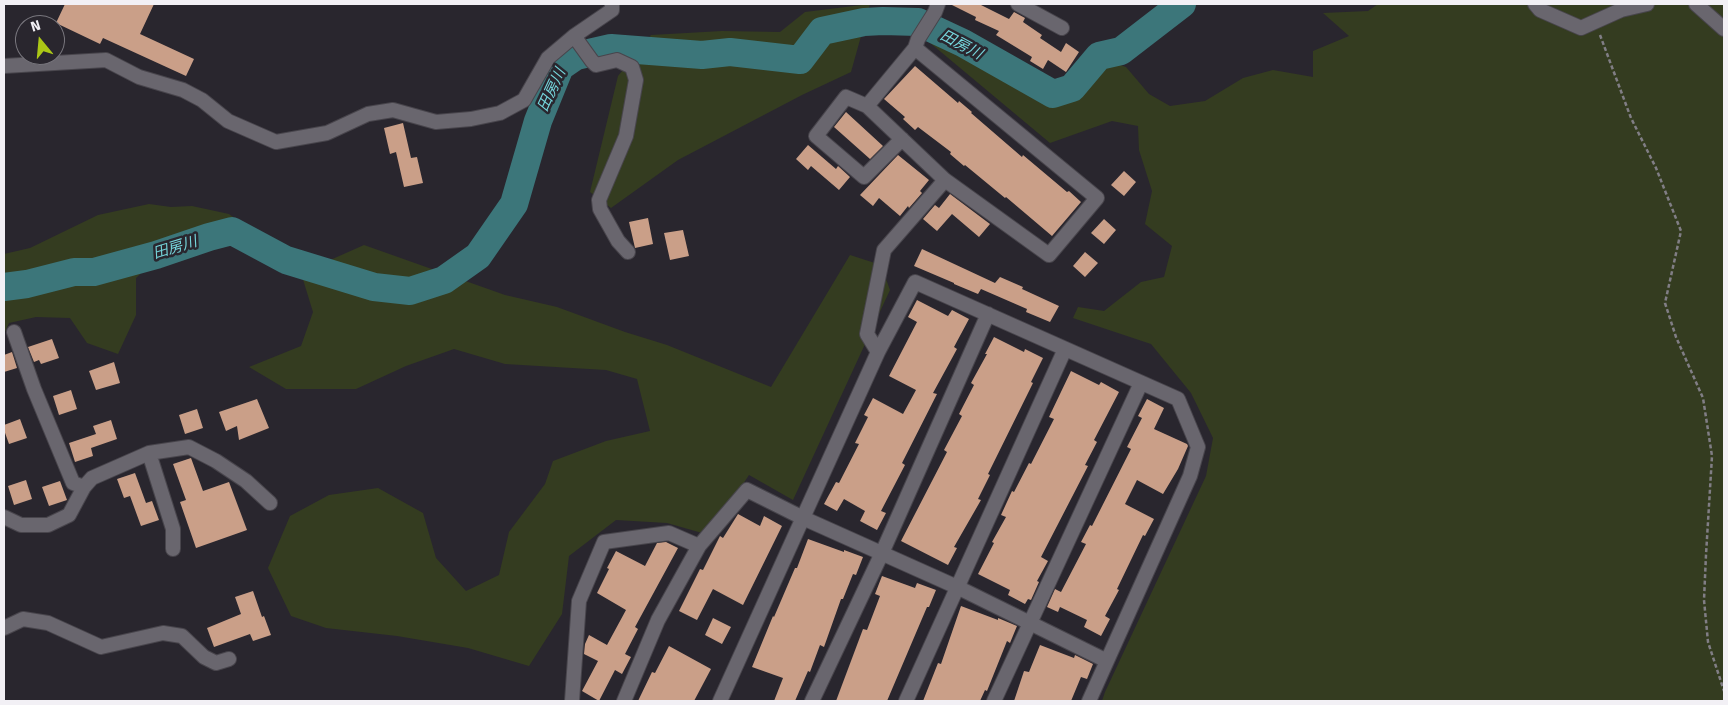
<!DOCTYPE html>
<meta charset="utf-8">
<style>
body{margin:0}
#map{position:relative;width:1728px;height:705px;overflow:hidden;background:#29262e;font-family:"Fira Sans",sans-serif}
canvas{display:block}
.frame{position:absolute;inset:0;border:5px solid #f2f0f5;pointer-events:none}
.north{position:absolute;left:15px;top:15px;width:50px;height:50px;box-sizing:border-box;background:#29262e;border:1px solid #79777e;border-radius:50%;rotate:343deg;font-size:14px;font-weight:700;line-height:20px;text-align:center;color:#f2f0f5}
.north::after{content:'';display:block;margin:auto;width:18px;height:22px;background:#abc716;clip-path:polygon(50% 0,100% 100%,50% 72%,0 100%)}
</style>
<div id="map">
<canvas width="1728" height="705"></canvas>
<div class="frame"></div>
<div class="north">N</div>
</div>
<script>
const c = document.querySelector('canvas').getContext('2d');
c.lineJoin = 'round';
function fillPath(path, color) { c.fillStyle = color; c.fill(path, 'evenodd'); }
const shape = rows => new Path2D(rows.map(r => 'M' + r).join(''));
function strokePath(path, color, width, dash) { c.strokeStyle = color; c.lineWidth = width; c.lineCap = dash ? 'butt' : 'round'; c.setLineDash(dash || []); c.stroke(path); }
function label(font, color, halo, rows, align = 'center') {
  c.font = font + ' "Fira Sans","Noto Sans JP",sans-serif'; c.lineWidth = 5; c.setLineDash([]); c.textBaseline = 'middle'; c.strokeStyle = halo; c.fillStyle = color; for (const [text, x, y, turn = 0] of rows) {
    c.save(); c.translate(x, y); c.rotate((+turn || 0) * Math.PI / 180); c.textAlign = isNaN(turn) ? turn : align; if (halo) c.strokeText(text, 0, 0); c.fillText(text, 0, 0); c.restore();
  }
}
fillPath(shape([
 [870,4,851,72,802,95,678,160,611,208,590,192,618,76,651,35,722,31,780,32,805,12],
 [1378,4,1724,4,1724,701,1102,701,1105,692,1206,476,1213,438,1191,393,1151,344,1073,318,1078,307,1104,311,1141,282,1164,277,1172,246,1145,224,1152,191,1139,150,1138,126,1112,121,1050,143,929,42,951,28,1051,96,1071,98,1109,61,1126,67,1149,94,1170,106,1205,101,1243,78,1273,70,1313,77,1313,51,1349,36,1323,13,1368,11],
 [149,204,171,207,192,206,229,214,248,228,244,238,163,253,136,278,136,315,118,354,87,343,70,318,36,317,9,323,4,334,4,254,30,248,98,215],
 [364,245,505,295,557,307,625,332,667,345,771,387,850,255,881,265,890,290,793,500,749,475,709,535,667,523,616,520,569,556,562,614,529,666,468,648,397,636,326,628,291,616,268,568,290,516,329,495,378,488,423,513,436,558,466,591,499,575,509,532,545,484,553,461,606,441,650,431,637,379,606,370,505,364,454,349,406,366,356,389,286,389,249,367,301,346,313,312,301,273]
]), '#343c20');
strokePath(shape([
 [4,287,27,284,74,272,94,272,156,255,209,237,232,231,286,260,374,287,410,291,444,280,478,256,514,204,538,121,560,67,576,56,611,48,702,55,730,52,800,60,822,31,864,22,883,21,918,22,963,43,1053,94,1072,88,1099,56,1121,51,1182,4]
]), '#3c767a', 28);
fillPath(shape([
 [65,4,154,4,140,34,194,59,186,76,103,38,100,44,56,23],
 [950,4,979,4,1009,19,1014,12,1025,18,1023,22,1042,35,1040,38,1061,52,1066,43,1079,52,1066,72,1048,60,1043,69,1030,61,1032,57,996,35,999,31,975,20,976,17],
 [915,66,958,103,959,101,972,112,971,113,1022,157,1023,155,1067,192,1069,191,1081,202,1052,236,1006,197,1005,198,965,165,964,166,950,154,951,152,918,127,915,130,903,119,905,117,884,99],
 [846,112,883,146,870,159,834,127],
 [403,123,411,158,417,157,423,183,404,187,396,152,390,154,384,128],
 [808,145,836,169,838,166,850,177,839,190,811,166,808,170,796,159],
 [898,155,929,180,920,191,922,193,909,208,908,206,900,216,879,198,873,206,860,195],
 [1124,171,1136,182,1124,196,1111,185],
 [950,194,990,224,979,237,952,214,937,231,923,219,935,205,939,208],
 [648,218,653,244,635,248,629,222],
 [1104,219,1116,230,1104,244,1091,233],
 [683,230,689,256,670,260,664,233],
 [922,249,995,283,1000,277,1023,287,1022,289,1059,306,1050,322,1026,312,1027,309,981,289,978,294,954,284,954,283,914,266],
 [1085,252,1098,263,1085,277,1073,266],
 [917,300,948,316,952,310,969,319,954,347,957,349,933,393,937,394,902,463,905,465,881,511,886,513,877,530,860,521,865,511,844,499,837,511,824,504,836,482,839,483,859,444,855,443,868,417,864,415,873,398,903,414,916,390,889,376,917,322,908,317],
 [994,337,1024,352,1025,349,1043,358,1031,382,1033,383,988,474,990,475,978,499,981,500,954,547,957,548,948,565,901,541,947,452,944,450,962,416,959,414,974,385,971,383,987,354,985,354],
 [52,339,59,358,41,364,39,360,34,362,28,347],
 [12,352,17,368,4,372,4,355],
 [114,362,120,383,96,390,89,371],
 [1071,371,1099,385,1101,382,1119,392,1094,440,1097,442,1085,465,1088,466,1041,557,1048,561,1037,581,1039,582,1031,600,1028,599,1025,604,1008,595,1010,590,978,574,994,543,992,542,1006,517,1001,515,1012,491,1014,492,1029,463,1031,464,1054,419,1049,417],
 [71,390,77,409,59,415,53,396],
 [257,399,269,428,239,440,237,426,226,431,219,412],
 [1147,399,1164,408,1154,429,1187,444,1188,446,1178,469,1163,494,1137,480,1125,504,1154,519,1145,536,1143,535,1117,589,1119,590,1105,616,1110,619,1101,636,1084,627,1087,620,1060,607,1058,612,1047,607,1055,589,1061,592,1086,544,1081,542,1090,525,1092,526,1131,449,1127,447,1142,418,1138,416],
 [197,409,203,428,185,434,179,415],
 [20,419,27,438,9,444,4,430,4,425],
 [111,420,117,439,91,448,93,456,75,462,69,443,96,434,93,426],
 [191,458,203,491,229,482,247,530,196,548,180,502,186,500,173,464],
 [135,473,146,503,152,501,159,520,141,526,130,496,124,498,117,479],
 [26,480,32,499,14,505,8,486],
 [60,481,67,500,49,506,42,487],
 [738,514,760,526,764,516,782,526,743,605,713,589,697,620,679,611,700,569,703,570,720,536,723,538],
 [808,539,844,552,844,550,863,557,856,575,853,574,843,599,841,599,824,647,820,645,810,672,808,671,795,701,774,701,783,678,752,667,773,616,774,617,795,568,797,568],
 [666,542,678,548,635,627,638,629,625,654,631,657,622,674,615,670,599,701,582,691,598,661,584,654,585,644,589,635,607,645,626,610,597,593,609,569,607,568,616,551,645,566,657,543],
 [882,576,915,588,917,583,936,590,929,607,927,607,887,701,836,701,863,629,867,630,880,596,875,594],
 [253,591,262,617,264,616,271,635,253,641,250,634,214,647,207,628,241,614,235,597],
 [961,606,998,620,998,618,1017,626,1010,643,1007,641,987,691,985,690,980,701,923,701,938,663,941,664],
 [713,618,731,627,722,644,705,635],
 [1040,645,1074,658,1075,655,1093,664,1087,679,1081,677,1071,701,1014,701,1024,671,1029,672],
 [669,646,711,669,694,701,638,701,652,672,655,673]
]), '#ca9f88');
const minor = shape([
 [1018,4,1062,28],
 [1535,4,1540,10,1581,28,1621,10,1647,4],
 [1696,4,1724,29],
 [574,36,592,61,596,65,617,60,632,67,636,80,626,136,599,200,600,209,618,241,628,252],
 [915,48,1097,198,1049,255,945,180,867,106,915,48,918,39,935,12,938,4],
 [4,66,106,60,139,77,183,90,202,100,228,121,276,142,327,133,368,114,393,110,436,122,471,119,500,113,524,100,548,58,574,36,612,10,612,4],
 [867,106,846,97,816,136,864,177,902,139],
 [14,332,34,389,73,483,84,487],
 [878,352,867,334,884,250,945,180],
 [149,453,173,529,173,549],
 [4,517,21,525,48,525,69,515,84,487,92,478,149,453,189,447,216,461,246,481,270,503],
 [4,628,23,619,48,623,101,647,163,633,182,636,204,657,216,663,229,659],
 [572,701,579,601,604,542,669,533,699,546,747,490,803,518,957,587,1107,661],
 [624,701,658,620,699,546],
 [720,701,878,352,915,282,1178,399,1198,447,1190,476,1089,701],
 [812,701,882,553,988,314],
 [906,701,1065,349],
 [994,701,1141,383]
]);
strokePath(minor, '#48454c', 16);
strokePath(shape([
 [1600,35,1631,118,1656,168,1681,231,1665,303,1676,337,1703,398,1712,456,1706,555,1704,600,1708,642,1724,691]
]), '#817e85', 2.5, [4, 2.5]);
strokePath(minor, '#69666e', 14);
label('italic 15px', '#76d6dc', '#29262e', [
 ["田房川",961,45,28],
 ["田房川",552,90,-65],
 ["田房川",175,248,-17]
]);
</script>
